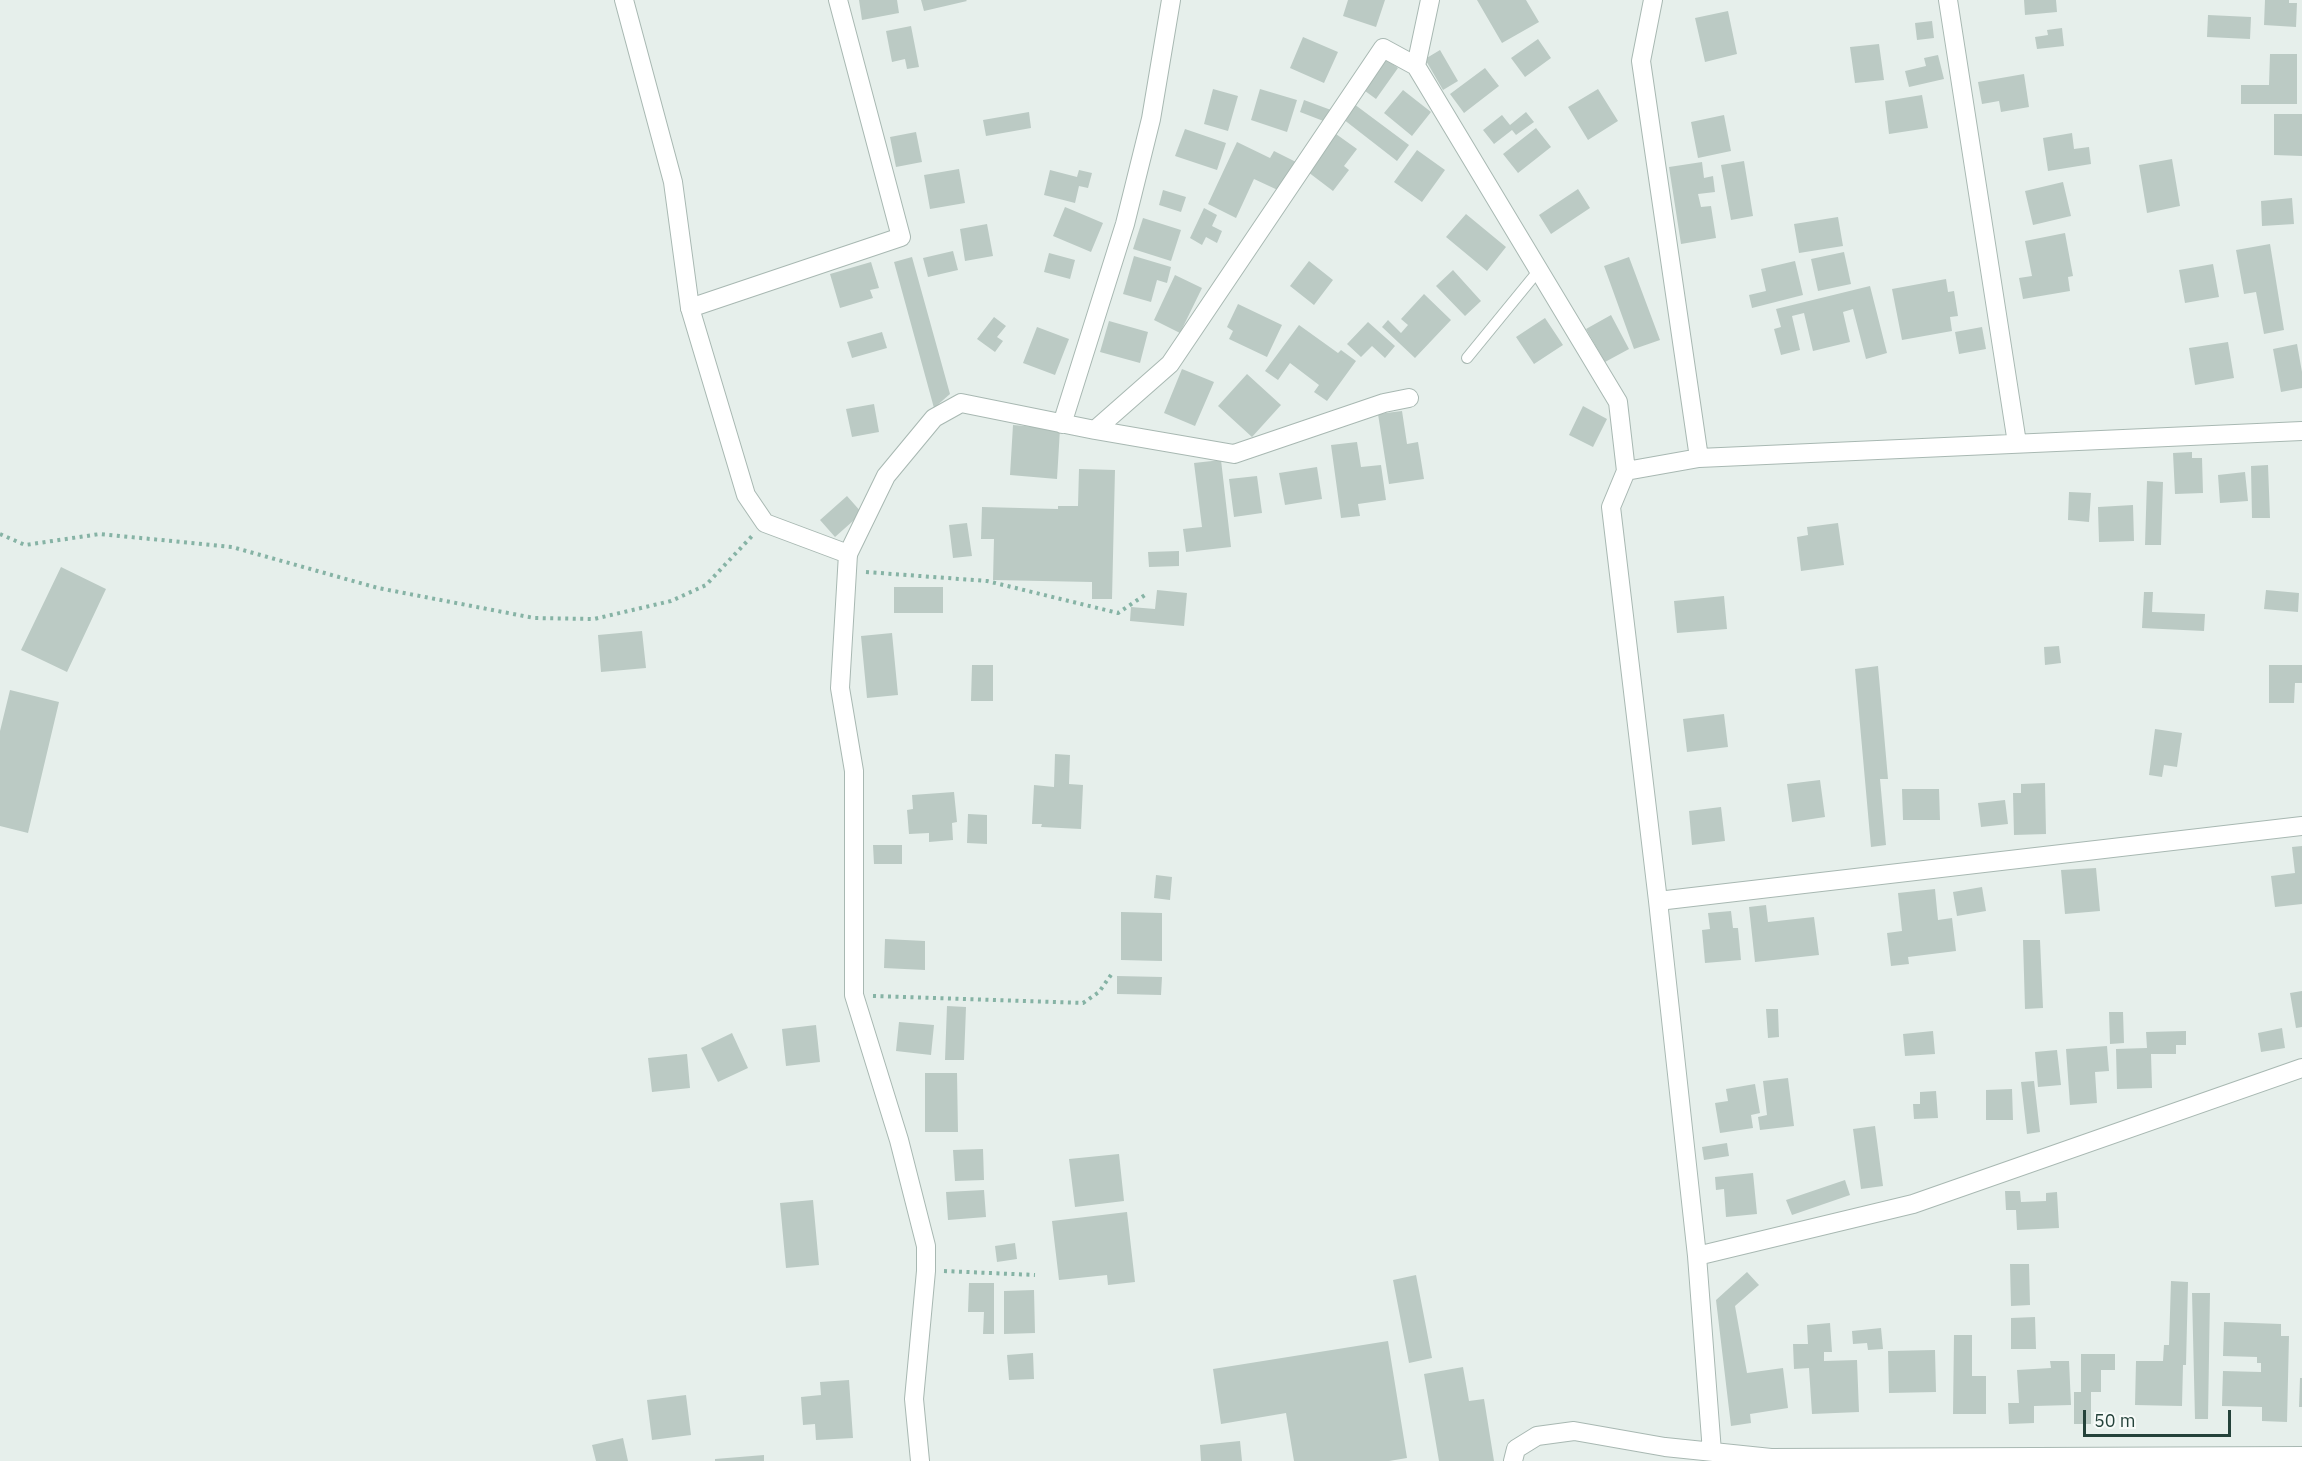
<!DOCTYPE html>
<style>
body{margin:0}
#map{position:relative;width:2302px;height:1461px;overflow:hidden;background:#e6efeb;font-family:"IBM Plex Sans",sans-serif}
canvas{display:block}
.scale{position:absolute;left:2083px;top:1410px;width:148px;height:27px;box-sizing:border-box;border:3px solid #24423a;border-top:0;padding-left:8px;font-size:18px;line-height:21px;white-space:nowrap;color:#24423a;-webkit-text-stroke:4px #f7fbf9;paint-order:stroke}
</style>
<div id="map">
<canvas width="2302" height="1461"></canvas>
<div class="scale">50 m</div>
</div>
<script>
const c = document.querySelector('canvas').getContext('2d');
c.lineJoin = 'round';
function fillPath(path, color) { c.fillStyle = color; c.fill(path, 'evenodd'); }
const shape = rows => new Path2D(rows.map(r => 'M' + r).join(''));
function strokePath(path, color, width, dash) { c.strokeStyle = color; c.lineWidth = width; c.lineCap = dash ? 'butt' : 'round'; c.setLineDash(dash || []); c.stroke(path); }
fillPath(shape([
 [859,0,897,0,899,13,862,20],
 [921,0,966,0,967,1,924,11],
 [1348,0,1385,0,1376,27,1343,16],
 [1477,0,1526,0,1539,22,1502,43],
 [2024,0,2056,0,2057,12,2025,15],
 [2265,0,2289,0,2289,3,2297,3,2296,27,2264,25],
 [1728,11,1737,54,1705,62,1695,18],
 [2208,15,2251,17,2250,39,2207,37],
 [1932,21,1934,38,1917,40,1915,23],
 [911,26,919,67,907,69,905,59,892,62,886,31],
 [2062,28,2064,46,2037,49,2035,37,2048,35,2047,30],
 [1303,37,1338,52,1324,83,1290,68],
 [1538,39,1551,58,1525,77,1511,58],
 [1879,44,1884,80,1855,83,1850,47],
 [1440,50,1458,81,1443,90,1425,59],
 [2270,54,2297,54,2297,104,2241,104,2241,85,2269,85],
 [1938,55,1944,79,1909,87,1905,71,1926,66,1924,58],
 [1383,57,1398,68,1376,99,1361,88],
 [1485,68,1499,86,1464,113,1450,94],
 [2024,74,2029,107,2001,112,1999,101,1982,104,1978,82],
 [1213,89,1238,96,1228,131,1204,124],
 [1260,89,1297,100,1287,132,1251,120],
 [1598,89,1618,121,1588,140,1568,107],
 [1403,90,1431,112,1412,136,1384,113],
 [1922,95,1928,128,1889,134,1885,101],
 [1304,100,1331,110,1326,122,1300,112],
 [1354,104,1409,145,1397,161,1343,119],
 [1029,112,1031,128,986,136,983,120],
 [1526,112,1534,122,1516,135,1512,130,1494,144,1483,130,1502,115,1510,125],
 [2274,114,2302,114,2302,156,2274,155],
 [1724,115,1731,151,1698,158,1691,122],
 [1536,128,1551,147,1518,173,1503,154],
 [1185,129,1226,143,1217,170,1175,156],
 [916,132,922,162,896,167,890,137],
 [2072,133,2074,149,2089,147,2091,164,2048,171,2043,138],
 [1336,134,1357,149,1344,166,1349,170,1333,191,1308,172],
 [1237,142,1270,158,1274,151,1296,162,1282,192,1254,179,1236,218,1208,204],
 [1417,150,1445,170,1422,202,1394,182],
 [2172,159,2180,206,2147,213,2139,165],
 [1744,161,1753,216,1731,220,1721,165],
 [1702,162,1704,178,1713,176,1715,192,1698,194,1701,207,1711,206,1716,238,1681,244,1669,167],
 [959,169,965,203,930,209,924,175],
 [1050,170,1077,177,1079,170,1092,173,1088,188,1079,186,1075,203,1044,195],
 [2063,182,2071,216,2033,225,2025,191],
 [1578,189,1590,208,1551,234,1539,215],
 [1163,190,1186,197,1181,212,1159,205],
 [2292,198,2294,224,2262,226,2261,201],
 [1065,207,1103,223,1091,252,1053,236],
 [1204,208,1217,215,1212,226,1222,231,1217,243,1206,237,1202,245,1190,238],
 [1466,214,1506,247,1487,271,1446,237],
 [1838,217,1843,246,1799,253,1794,224],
 [1143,218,1181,230,1171,261,1133,249],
 [987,224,993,256,965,261,960,229],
 [2065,233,2073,276,2068,277,2070,291,2023,299,2019,278,2032,276,2025,241],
 [2270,244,2284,330,2264,334,2256,292,2244,294,2236,250],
 [953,251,958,270,928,277,923,258],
 [1844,252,1851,284,1818,291,1811,259],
 [1049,253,1075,260,1070,279,1044,272],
 [1134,256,1171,267,1167,283,1157,280,1151,302,1123,294],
 [912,257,950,394,934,408,894,262],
 [1629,257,1660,340,1634,349,1604,266],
 [1309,261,1333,280,1314,305,1290,286],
 [1795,261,1803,295,1752,308,1749,295,1766,291,1761,269],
 [871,262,879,288,870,290,873,298,840,308,830,274],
 [2213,264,2219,297,2185,303,2179,270],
 [1453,270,1481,301,1465,316,1436,286],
 [1175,275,1202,288,1180,333,1154,320],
 [1946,279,1948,292,1954,291,1958,316,1950,317,1952,331,1902,340,1892,289],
 [1870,286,1887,353,1866,359,1853,309,1843,312,1850,342,1813,351,1804,313,1792,316,1800,350,1781,355,1774,329,1781,327,1776,309],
 [1424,294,1451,320,1415,358,1382,327,1388,320,1401,333,1408,325,1401,319],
 [1238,304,1282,325,1267,357,1229,339,1233,331,1227,327],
 [1611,315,1629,349,1605,362,1586,329],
 [994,317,1006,326,997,337,1003,341,995,352,977,339],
 [1545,318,1563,345,1534,364,1516,337],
 [1109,321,1148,332,1140,363,1100,352],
 [1368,322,1395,346,1385,358,1372,346,1361,357,1347,344],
 [1299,325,1338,353,1341,350,1356,361,1327,401,1314,392,1319,385,1290,363,1278,380,1265,371],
 [1037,327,1069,339,1055,375,1023,363],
 [1982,327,1986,349,1959,354,1955,332],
 [882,332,887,348,852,358,847,342],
 [2228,342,2234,378,2195,385,2189,348],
 [2297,344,2302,372,2302,388,2281,392,2273,349],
 [1182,369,1214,382,1195,426,1164,413],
 [1247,374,1281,405,1252,437,1218,406],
 [874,404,879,432,852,437,846,409],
 [1583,406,1607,419,1593,447,1569,435],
 [1402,411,1407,444,1418,442,1424,479,1389,484,1378,414],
 [1013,425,1060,429,1057,479,1010,475],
 [1357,442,1361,467,1381,465,1386,500,1358,504,1360,516,1341,518,1331,445],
 [2192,452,2192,458,2202,458,2203,493,2175,494,2173,453],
 [1221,460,1231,547,1186,552,1183,529,1202,527,1194,463],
 [2268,465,2270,518,2252,518,2251,466],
 [1317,467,1322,499,1285,505,1279,473],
 [1079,469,1115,470,1112,599,1092,599,1092,582,993,580,994,539,981,539,982,507,1058,509,1058,506,1078,506],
 [2245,472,2248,501,2220,503,2218,475],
 [1257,476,1262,513,1234,517,1229,479],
 [2147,481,2163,482,2161,545,2145,545],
 [2069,492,2091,493,2089,522,2068,520],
 [847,496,862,513,835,537,820,520],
 [2133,505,2134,541,2099,542,2098,507],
 [967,523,972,556,953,558,949,525],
 [1838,523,1844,565,1801,571,1797,537,1808,535,1807,527],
 [1179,551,1179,566,1149,567,1148,552],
 [61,567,106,589,67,672,21,650],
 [894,587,943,587,943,613,894,613],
 [1157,590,1187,593,1184,626,1130,621,1131,607,1155,609],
 [2266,590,2299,593,2298,612,2264,609],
 [2144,592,2153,592,2152,612,2205,614,2204,631,2142,628],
 [1724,596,1727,629,1677,633,1674,601],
 [642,631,646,668,601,672,598,635],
 [892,633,898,695,867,698,861,636],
 [2059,646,2061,663,2045,665,2044,647],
 [972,665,993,665,993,701,971,701],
 [2269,665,2302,665,2302,683,2295,683,2294,703,2269,703],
 [1878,666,1888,779,1880,779,1886,845,1871,847,1855,669],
 [10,690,59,702,28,833,0,826,0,731],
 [1724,714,1728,747,1687,752,1683,719],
 [2155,729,2182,733,2177,767,2164,765,2162,777,2149,775],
 [1055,754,1070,755,1069,784,1083,785,1081,829,1041,827,1042,824,1032,824,1034,785,1054,787],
 [1820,780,1825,817,1792,822,1787,784],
 [2045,783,2046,834,2014,835,2013,793,2021,793,2021,784],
 [1902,789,1939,789,1940,820,1903,820],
 [954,792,957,822,952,823,953,840,929,842,929,833,909,834,907,810,913,809,912,795],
 [2005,800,2008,824,1981,827,1978,803],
 [1721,807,1725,841,1692,845,1689,811],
 [968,814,987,815,987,844,967,843],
 [873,845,902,845,902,864,874,864],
 [2302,846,2302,904,2275,907,2271,876,2295,873,2292,847],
 [2096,868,2100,911,2065,914,2061,870],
 [1156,875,1172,877,1170,900,1154,898],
 [1982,887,1986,911,1957,916,1953,892],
 [1935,889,1938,920,1952,918,1956,951,1908,957,1909,964,1891,966,1887,933,1902,931,1898,893],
 [1766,905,1768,922,1814,917,1819,955,1755,962,1749,907],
 [1731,911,1733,928,1738,928,1741,960,1705,963,1702,930,1710,929,1708,913],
 [1121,912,1162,913,1162,961,1121,960],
 [885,939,925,941,925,970,884,968],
 [2023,940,2040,940,2043,1008,2025,1009],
 [1117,976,1162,977,1161,995,1117,994],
 [2302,991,2302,1027,2296,1028,2290,993],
 [947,1006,966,1007,964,1060,945,1060],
 [1766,1009,1778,1009,1779,1037,1768,1038],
 [2109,1012,2123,1012,2124,1043,2110,1044],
 [899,1022,934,1025,931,1055,896,1051],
 [816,1025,820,1062,786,1066,782,1029],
 [2282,1028,2285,1048,2261,1052,2258,1033],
 [1933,1031,1935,1054,1905,1056,1903,1034],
 [2186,1031,2186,1045,2176,1045,2176,1054,2151,1054,2152,1088,2117,1089,2116,1049,2147,1048,2146,1032],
 [732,1033,748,1068,718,1082,701,1048],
 [2107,1046,2109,1071,2095,1072,2097,1103,2070,1105,2066,1049],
 [2057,1050,2061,1085,2038,1087,2035,1052],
 [687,1054,690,1088,652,1092,648,1058],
 [925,1073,957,1073,958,1132,925,1132],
 [1788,1078,1794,1126,1760,1130,1758,1117,1767,1115,1763,1081],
 [2034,1081,2040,1132,2027,1134,2021,1082],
 [1755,1084,1760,1113,1751,1115,1753,1128,1720,1133,1715,1103,1728,1101,1726,1089],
 [2012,1089,2013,1120,1986,1120,1986,1090],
 [1936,1091,1938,1118,1914,1119,1913,1104,1920,1104,1920,1092],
 [1875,1126,1883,1186,1861,1189,1853,1129],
 [1727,1143,1729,1156,1704,1160,1702,1147],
 [983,1149,984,1180,955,1181,953,1150],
 [1119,1154,1124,1201,1075,1207,1069,1159],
 [1753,1173,1757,1214,1726,1217,1724,1189,1716,1190,1715,1177],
 [1845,1180,1850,1195,1792,1215,1786,1200],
 [984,1190,986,1217,948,1220,946,1192],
 [2005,1191,2020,1191,2021,1202,2046,1201,2046,1193,2057,1192,2059,1228,2017,1230,2016,1210,2006,1210],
 [813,1200,819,1265,786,1268,780,1203],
 [1127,1212,1135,1282,1108,1285,1107,1275,1059,1280,1052,1221],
 [1015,1243,1017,1259,997,1262,995,1246],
 [2010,1264,2029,1264,2030,1305,2011,1306],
 [1747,1272,1759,1285,1735,1306,1747,1373,1783,1368,1788,1408,1750,1414,1751,1423,1731,1426,1716,1300],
 [1416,1275,1432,1358,1409,1363,1393,1280],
 [2171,1281,2188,1282,2186,1365,2183,1365,2182,1406,2135,1405,2136,1361,2163,1361,2164,1345,2169,1345],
 [969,1283,994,1283,994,1334,983,1334,984,1312,968,1312],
 [1034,1290,1035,1333,1004,1334,1004,1291],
 [2192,1293,2210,1293,2208,1419,2195,1419],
 [2035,1317,2036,1349,2011,1349,2011,1318],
 [2224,1322,2281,1324,2281,1336,2289,1336,2287,1422,2262,1421,2262,1407,2222,1406,2223,1371,2261,1372,2261,1363,2257,1363,2257,1357,2223,1356],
 [1830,1323,1832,1352,1824,1352,1824,1361,1857,1360,1859,1412,1812,1414,1809,1368,1794,1369,1793,1344,1808,1344,1807,1325],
 [1881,1328,1883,1349,1868,1350,1867,1343,1853,1344,1852,1331],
 [1954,1335,1972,1335,1972,1376,1986,1376,1986,1414,1953,1414],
 [1388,1341,1407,1458,1389,1461,1294,1461,1286,1413,1221,1424,1213,1369],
 [1935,1350,1936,1392,1889,1393,1888,1351],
 [1033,1353,1034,1379,1009,1380,1007,1355],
 [2081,1354,2115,1354,2115,1370,2101,1370,2101,1392,2091,1392,2091,1424,2074,1424,2074,1392,2081,1392],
 [2050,1361,2069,1361,2071,1405,2034,1406,2034,1423,2009,1424,2008,1403,2019,1403,2017,1370,2051,1368],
 [1463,1367,1469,1401,1484,1399,1494,1461,1439,1461,1424,1374],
 [2300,1378,2302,1378,2302,1407,2299,1407],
 [849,1380,853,1438,816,1440,815,1424,803,1425,801,1397,821,1395,820,1382],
 [686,1395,691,1435,652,1440,647,1400],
 [623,1438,628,1461,596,1461,592,1445],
 [1240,1441,1242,1461,1201,1461,1200,1445],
 [764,1455,764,1461,715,1461,715,1459]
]), '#bbcac4');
const service = shape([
 [1467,358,1539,270]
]);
const minor = shape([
 [1653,0,1641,61,1699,458],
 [1948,0,2017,443],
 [1416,66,1430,0],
 [690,308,901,237,838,0],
 [1062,424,1125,224,1151,119,1171,0],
 [1095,430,1170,364,1383,48,1416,66,1618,402,1626,471],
 [848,554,886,476,934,418,961,403,1095,430,1234,454,1384,403,1409,398],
 [1658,901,2302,826],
 [1697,1256,1913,1204,2302,1068],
 [1712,1452,1697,1256,1658,901,1611,507,1626,471,1699,458,2302,431],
 [1513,1461,1516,1449,1537,1436,1574,1431,1665,1447,1771,1458,2302,1456]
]);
const tertiary = shape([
 [624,0,673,182,690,308,746,495,765,523,848,554,840,688,854,771,854,995,899,1140,926,1246,926,1271,914,1399,920,1461]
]);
strokePath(service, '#a8b8b2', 12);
strokePath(minor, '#a8b8b2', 20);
strokePath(tertiary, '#a8b8b2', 20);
strokePath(shape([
 [0,534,25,545,100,534,232,547,378,588,534,618,594,619,671,601,706,585,752,536],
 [866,572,987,581,1118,613,1145,595],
 [873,996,1083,1003,1099,992,1113,972],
 [944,1271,1035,1275]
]), '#86b3a5', 4, [3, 4.5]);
strokePath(service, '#fff', 10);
strokePath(minor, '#fff', 18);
strokePath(tertiary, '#fff', 18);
</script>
